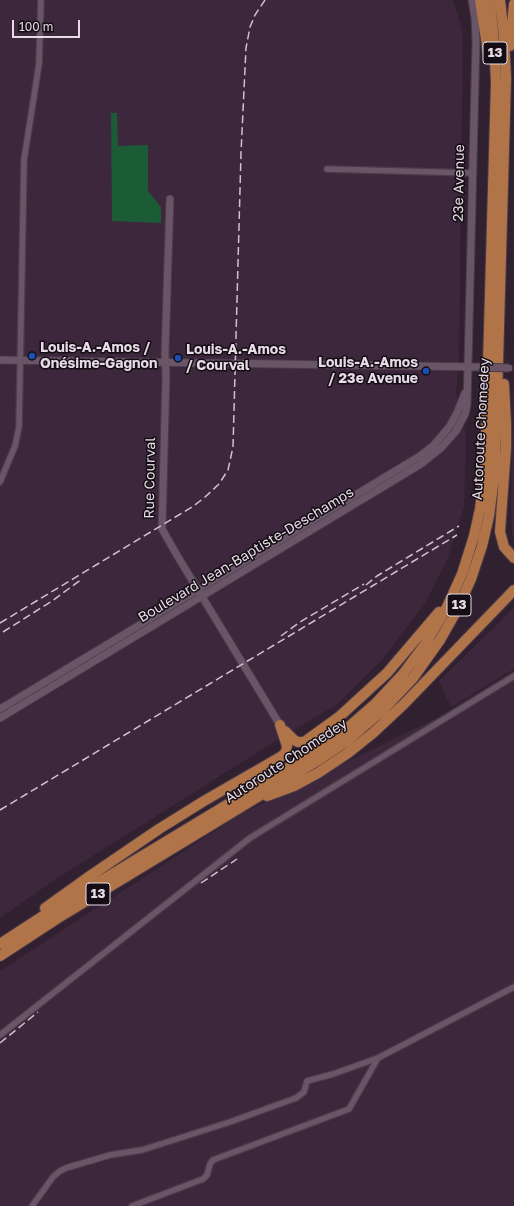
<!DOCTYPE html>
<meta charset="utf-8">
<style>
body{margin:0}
#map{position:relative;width:514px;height:1206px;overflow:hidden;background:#312030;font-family:"Golos Text",sans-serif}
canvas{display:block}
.scale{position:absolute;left:12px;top:20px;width:68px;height:18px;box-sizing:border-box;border:2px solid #e7dbe6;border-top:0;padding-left:5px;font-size:12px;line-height:14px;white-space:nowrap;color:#e7dbe6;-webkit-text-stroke:3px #140d14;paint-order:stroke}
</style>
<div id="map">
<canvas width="514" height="1206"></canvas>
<div class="scale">100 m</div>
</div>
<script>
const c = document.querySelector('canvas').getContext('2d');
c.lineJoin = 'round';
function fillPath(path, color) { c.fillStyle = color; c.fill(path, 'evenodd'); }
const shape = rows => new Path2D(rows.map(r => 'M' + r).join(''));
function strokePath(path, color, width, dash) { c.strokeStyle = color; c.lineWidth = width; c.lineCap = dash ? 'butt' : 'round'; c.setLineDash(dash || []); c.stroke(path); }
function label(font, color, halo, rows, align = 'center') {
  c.font = font + ' "Golos Text",sans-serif'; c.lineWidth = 3; c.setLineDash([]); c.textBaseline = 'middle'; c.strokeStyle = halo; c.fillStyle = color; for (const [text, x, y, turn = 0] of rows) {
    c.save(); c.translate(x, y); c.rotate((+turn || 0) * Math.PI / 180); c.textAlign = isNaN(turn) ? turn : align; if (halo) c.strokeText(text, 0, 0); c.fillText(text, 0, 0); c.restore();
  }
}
fillPath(shape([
 [0,0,453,0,463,33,459,357,456,391,466,435,464,507,447,560,424,605,382,660,336,705,274,742,56,879,0,918],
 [514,342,514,536,512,535,511,505],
 [514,608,514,669,451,707,439,681],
 [514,680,514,1206,0,1206,0,971,241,814]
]), '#3d273c');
fillPath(shape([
 [111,113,117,113,118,146,148,145,148,191,161,207,161,223,112,221]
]), '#1b5c36');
const minor = shape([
 [327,169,473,173],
 [0,482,15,446,19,427,24,160,39,64,41,0],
 [0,1035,250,838,514,676],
 [32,1206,53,1177,60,1171,66,1168,110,1155,142,1150,230,1122,296,1098,304,1092,307,1081,333,1074,378,1058,514,987],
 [132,1206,203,1179,207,1175,210,1164,213,1160,349,1109,378,1058]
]);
const tertiary = shape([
 [170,199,165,353,166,375,162,529,178,557,280,725],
 [0,360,482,367],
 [0,709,420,456,434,445,450,426,457,413,465,393],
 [0,718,421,464,441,448,456,431,465,414,467,405,476,41,475,18,472,0]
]);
const motorway = shape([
 [480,0,489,59],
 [510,46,514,4],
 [504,384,506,424,506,448,500,532,504,547,514,558],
 [285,731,294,740,298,742,304,742,340,716,387,673,439,612],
 [267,796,294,786,318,773,348,753,373,733,404,704,514,590],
 [45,908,87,878,159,829,204,801,282,756,286,752,287,746,280,725],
 [0,944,46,914,306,757,344,731,376,703,403,674,426,643,447,607,462,574,474,536,480,509,485,470,496,82,494,42,490,0],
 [0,956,58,918,317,761,347,741,383,710,413,678,440,640,457,610,471,579,482,546,489,516,495,470,506,78,504,36,500,0]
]);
strokePath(minor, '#4a3b49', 8);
strokePath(tertiary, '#4a3b49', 9);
strokePath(motorway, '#4a3b49', 12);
strokePath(minor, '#695567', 5.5);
strokePath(tertiary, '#695567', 7);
strokePath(motorway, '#b07448', 10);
strokePath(shape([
 [366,585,377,576,459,526],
 [0,623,192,507,204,498,219,484,228,470,233,447,241,153,246,48,250,27,255,15,265,0],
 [3,632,52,601,82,579],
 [281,636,300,622,364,584],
 [0,810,457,535],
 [201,883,237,859],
 [0,1043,38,1012]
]), '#cfc2ce', 1.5, [8, 4]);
const tertiaryBridge = shape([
 [482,367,509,368]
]);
strokePath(tertiaryBridge, '#4a3b49', 9, []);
strokePath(tertiaryBridge, '#695567', 7);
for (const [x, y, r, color] of [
 [32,356,4,"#1a4fb4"],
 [178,358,4,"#1a4fb4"],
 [426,371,4,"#1a4fb4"]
]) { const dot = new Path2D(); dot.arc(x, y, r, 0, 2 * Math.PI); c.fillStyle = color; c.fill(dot); strokePath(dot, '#140d14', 1.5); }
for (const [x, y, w] of [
 [495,53,24],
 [459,605,24],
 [98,894,24]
]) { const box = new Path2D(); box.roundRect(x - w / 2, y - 11, w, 22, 3); c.fillStyle = '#140d14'; c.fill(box); strokePath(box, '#e7dbe6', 1); }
label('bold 13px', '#e7dbe6', null, [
 ["13",495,53],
 ["13",459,605],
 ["13",98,894]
]);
label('14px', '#e7dbe6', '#140d14', [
 ["23e Avenue",459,183,-89],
 ["Autoroute Chomedey",481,429,-87],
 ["Rue Courval",150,478,-89],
 ["Boulevard Jean-Baptiste-Deschamps",246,555,-31],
 ["Autoroute Chomedey",286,761,-33]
]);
label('bold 14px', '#e7dbe6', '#140d14', [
 ["Louis-A.-Amos /",40,348],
 ["Onésime-Gagnon",40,364],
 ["Louis-A.-Amos",186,350],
 ["/ Courval",186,366],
 ["Louis-A.-Amos",418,363,"right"],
 ["/ 23e Avenue",418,379,"right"]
], 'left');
</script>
